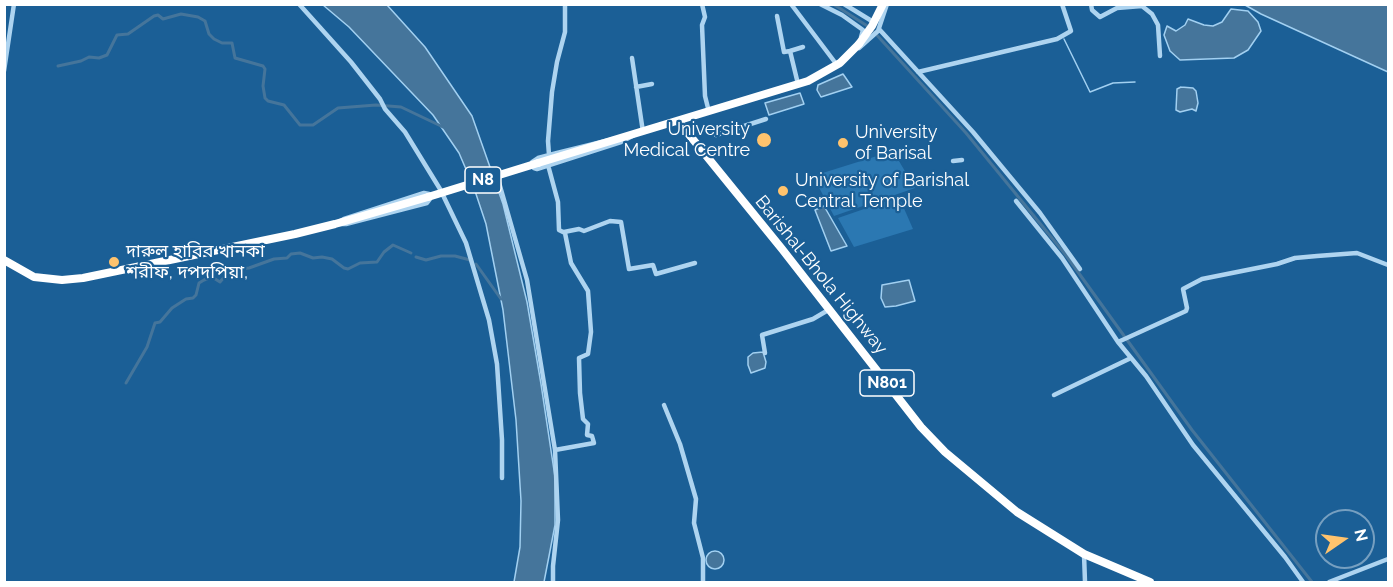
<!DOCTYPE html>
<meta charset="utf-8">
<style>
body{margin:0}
#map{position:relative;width:1393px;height:587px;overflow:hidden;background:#1b5f96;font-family:Raleway,sans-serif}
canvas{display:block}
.frame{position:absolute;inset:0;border:6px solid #fff;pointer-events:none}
.north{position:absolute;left:1315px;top:509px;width:60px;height:60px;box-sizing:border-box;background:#1b5f96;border:2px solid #769fc0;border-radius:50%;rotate:77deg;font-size:16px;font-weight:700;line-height:24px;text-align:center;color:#fff}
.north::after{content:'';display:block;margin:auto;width:21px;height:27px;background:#ffc36d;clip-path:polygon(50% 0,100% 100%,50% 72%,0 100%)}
</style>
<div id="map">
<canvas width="1393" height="587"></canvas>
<div class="frame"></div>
<div class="north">N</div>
</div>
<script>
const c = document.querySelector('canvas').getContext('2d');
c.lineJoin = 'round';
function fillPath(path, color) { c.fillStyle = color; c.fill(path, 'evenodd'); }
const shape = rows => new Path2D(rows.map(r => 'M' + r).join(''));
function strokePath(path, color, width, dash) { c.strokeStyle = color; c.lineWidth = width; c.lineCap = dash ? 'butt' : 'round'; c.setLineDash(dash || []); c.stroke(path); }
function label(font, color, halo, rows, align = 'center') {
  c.font = font + ' Raleway,"Noto Sans Bengali",sans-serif'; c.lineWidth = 4.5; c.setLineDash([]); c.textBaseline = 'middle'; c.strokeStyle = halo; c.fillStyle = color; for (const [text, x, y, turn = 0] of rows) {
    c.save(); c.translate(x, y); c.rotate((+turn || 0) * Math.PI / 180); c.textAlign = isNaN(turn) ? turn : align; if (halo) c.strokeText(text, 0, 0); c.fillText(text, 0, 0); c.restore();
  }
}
fillPath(shape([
 [893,151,915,188,834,216,813,176],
 [899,197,913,229,854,247,838,218]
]), '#2b78b2');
const water = shape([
 [323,5,387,5,425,47,472,116,503,204,527,302,541,384,555,477,555,525,544,582,514,582,520,547,521,501,516,420,503,310,486,224,474,188,459,153,433,115,349,27,323,5],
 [1245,5,1388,5,1388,72,1261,14,1245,5],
 [1231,9,1248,11,1258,22,1261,31,1248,50,1234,58,1180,60,1170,51,1164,35,1167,26,1176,31,1185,25,1188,19,1204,25,1213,26,1222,22,1231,9],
 [843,74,852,87,821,97,817,90,818,85,843,74],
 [1181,87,1193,88,1196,91,1198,103,1196,111,1192,109,1180,112,1176,110,1177,89,1181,87],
 [800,93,804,104,769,115,765,103,800,93],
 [824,206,847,246,831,251,815,210,824,206],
 [909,280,915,301,896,306,885,307,881,298,882,285,909,280],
 [763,352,766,362,765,368,751,373,748,365,748,357,753,353,763,352],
 '706 560a9 9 0 1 1 18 0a9 9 0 1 1-18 0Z'
]);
fillPath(water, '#45759b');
strokePath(water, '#a2d0f1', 1.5);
strokePath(shape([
 [1064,39,1090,92,1113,83,1135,82]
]), '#a2d0f1', 1.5);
strokePath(shape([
 [833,4,869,27],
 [874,32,966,133,1065,254,1192,430,1312,582],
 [58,66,81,61,89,57,99,58,107,55,117,35,128,34,154,16,158,15,163,19,181,14,198,17,205,21,209,34,214,39,222,43,232,43,235,58,263,66,265,69,263,86,265,98,268,101,284,105,300,125,313,125,338,108,376,105,401,107,443,127],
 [416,257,426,260,441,256,455,256,470,260],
 [476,264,501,299],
 [126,383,147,347,155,323,160,322,172,308,186,299,193,298,196,295,199,283,204,280,212,277,220,282,230,270,249,268,274,259,287,258,291,254,300,253,313,258,322,257,332,259,344,268,348,269,360,263,377,262,384,252,393,245,411,253]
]), '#45759b', 3);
strokePath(shape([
 [299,4,351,62,380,99,385,109,405,132,440,189,466,243,489,320,497,364,502,440,502,478],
 [702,4,705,17,702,25,705,96,709,112],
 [791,4,837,65],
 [820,4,842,15,863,30,861,37],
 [844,4,875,23],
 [1091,4,1092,10,1100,17,1117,8,1142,6,1152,14,1158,25,1160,56],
 [777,16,784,52,790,51,798,84],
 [879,29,973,132,1040,213,1080,269],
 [859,48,878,31,887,4],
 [790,51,803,47],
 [632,58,643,132],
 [4,71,14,4],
 [918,72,1057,39,1071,31,1062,4],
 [636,87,652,84],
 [638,133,621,142,537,169,534,168,532,162,538,158,557,153,638,133],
 [716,135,766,119],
 [549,155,548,141,552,92,557,62,565,32,565,4],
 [953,161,962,160],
 [548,165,558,202,559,230,565,233,571,263,588,291,591,332,588,354,579,358,580,393,583,419,588,424,587,435,592,436,594,443,555,450],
 [498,179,527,280,555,450,558,520,553,566,553,582],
 [424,193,429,194,430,199,427,203,346,224,335,224,344,219,424,193],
 [1016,201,1062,258,1118,342,1146,376,1193,445,1285,557,1303,582],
 [564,232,579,229,584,231,610,221,621,222,629,269,653,265,656,274,695,263],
 [1118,342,1186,311,1187,308,1183,289,1202,279,1277,264,1295,258,1317,256,1357,253,1388,265],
 [765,353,762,335,813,319,830,309],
 [1054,395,1131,358],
 [664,405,680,444,696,499,694,523,703,558,703,582],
 [1084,554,1085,582],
 [1329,582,1388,559]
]), '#aed4f0', 4.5);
strokePath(shape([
 [678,121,782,249,921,427,945,452,1017,512,1084,554,1150,582],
 [538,163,808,81,840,63,859,44],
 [4,260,34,277,62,280,83,278,295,234,335,224,428,197]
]), '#fff', 8);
strokePath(shape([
 [859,44,872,26,883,4],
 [428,197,538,163]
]), '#fff', 8);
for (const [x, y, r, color] of [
 [764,140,8,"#ffc36d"],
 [843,143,6,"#ffc36d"],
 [783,191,6,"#ffc36d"],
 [114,262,6,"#ffc36d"]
]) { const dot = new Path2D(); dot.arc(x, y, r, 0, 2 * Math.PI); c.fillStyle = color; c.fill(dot); strokePath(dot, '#1b5f96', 2); }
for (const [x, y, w] of [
 [483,180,36],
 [887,383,54]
]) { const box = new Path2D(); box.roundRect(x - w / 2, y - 13, w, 26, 4.5); c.fillStyle = '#1b5f96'; c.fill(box); strokePath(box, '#fff', 1.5); }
label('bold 16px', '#fff', null, [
 ["N8",483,180],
 ["N801",887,383]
]);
label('18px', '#fff', '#1b5f96', [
 ["University",750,130,"right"],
 ["Medical Centre",750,151,"right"],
 ["University",855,133],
 ["of Barisal",855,154],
 ["University of Barishal",795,181],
 ["Central Temple",795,202],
 ["দারুল হাবিব খানকা",126,252],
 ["শরীফ, দপদপিয়া,",126,273]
], 'left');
label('18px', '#fff', '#1b5f96', [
 ["Barishal-Bhola Highway",821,275,51]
]);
</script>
